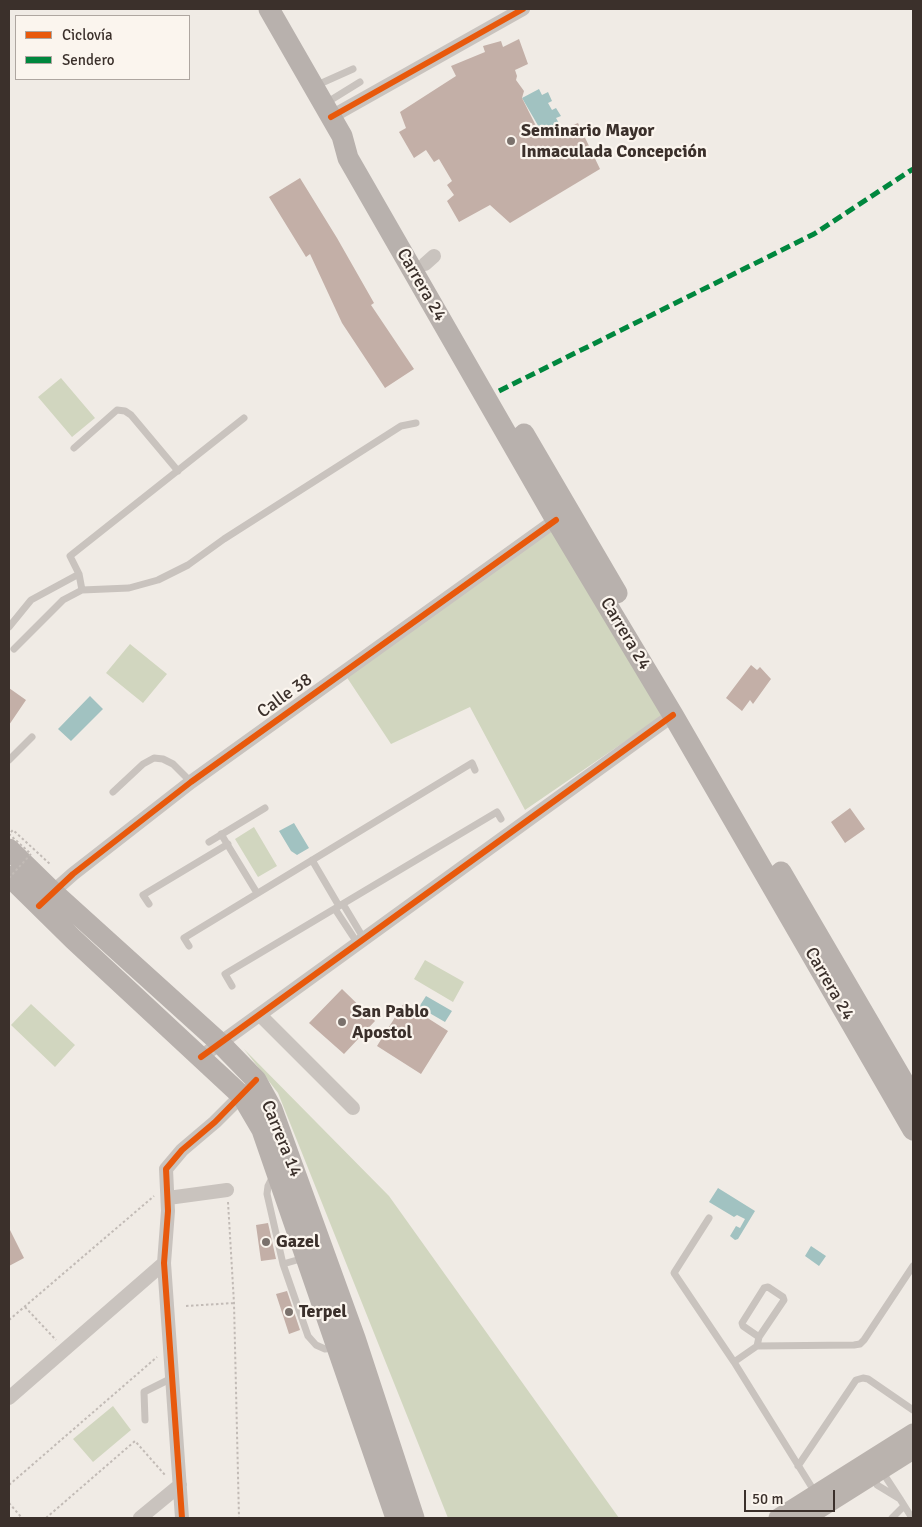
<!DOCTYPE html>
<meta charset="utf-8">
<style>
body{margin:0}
#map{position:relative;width:922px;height:1527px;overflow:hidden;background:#f0ebe5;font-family:Signika,sans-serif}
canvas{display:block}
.frame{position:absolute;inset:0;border:10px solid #3b302b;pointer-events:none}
.legend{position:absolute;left:15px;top:15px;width:175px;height:65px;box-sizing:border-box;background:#fbf5ee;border:1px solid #aea6a0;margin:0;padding:6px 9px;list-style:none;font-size:15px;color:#3b302b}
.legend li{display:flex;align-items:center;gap:10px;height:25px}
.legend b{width:25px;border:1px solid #aea6a0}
.scale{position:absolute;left:744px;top:1490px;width:91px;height:22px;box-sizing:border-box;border:2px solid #3b302b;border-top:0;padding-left:6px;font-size:15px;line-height:18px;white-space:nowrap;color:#3b302b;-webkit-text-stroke:4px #fbf5ee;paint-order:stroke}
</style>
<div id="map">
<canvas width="922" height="1527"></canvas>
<div class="frame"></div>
<ul class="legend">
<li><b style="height:6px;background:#e8590c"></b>Ciclovía</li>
<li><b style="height:6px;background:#00873e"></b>Sendero</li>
</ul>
<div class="scale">50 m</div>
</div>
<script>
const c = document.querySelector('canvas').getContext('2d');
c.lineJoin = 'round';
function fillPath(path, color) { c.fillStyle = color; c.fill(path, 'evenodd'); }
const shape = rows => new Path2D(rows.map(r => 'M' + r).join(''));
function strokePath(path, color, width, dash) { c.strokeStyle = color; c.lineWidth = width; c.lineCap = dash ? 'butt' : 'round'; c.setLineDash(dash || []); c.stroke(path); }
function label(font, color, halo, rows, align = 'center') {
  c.font = font + ' Signika,sans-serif'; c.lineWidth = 4.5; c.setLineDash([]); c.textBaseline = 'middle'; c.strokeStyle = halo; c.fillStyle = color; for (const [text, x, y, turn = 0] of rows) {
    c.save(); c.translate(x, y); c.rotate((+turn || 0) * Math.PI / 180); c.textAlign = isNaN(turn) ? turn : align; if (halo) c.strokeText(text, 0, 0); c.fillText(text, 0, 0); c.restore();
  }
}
fillPath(shape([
 [61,378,95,418,72,437,38,397],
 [554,527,665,714,525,810,470,707,391,744,346,676],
 [130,644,167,674,143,703,106,673],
 [254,827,277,866,258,877,235,839],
 [425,960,464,982,453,1002,414,979],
 [31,1004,75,1045,55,1067,11,1025],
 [244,1049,389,1196,619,1518,448,1518,278,1093],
 [113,1406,131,1430,93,1462,73,1439]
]), '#d1d6bf');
fillPath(shape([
 [539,89,542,95,548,92,552,101,548,103,552,110,556,108,561,116,556,118,560,125,543,134,522,98],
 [90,696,103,709,71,741,58,729],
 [294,823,309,848,297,855,291,851,279,831],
 [426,996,452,1011,445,1022,419,1007],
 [718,1188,755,1211,738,1239,735,1240,730,1236,736,1226,740,1228,745,1219,737,1215,734,1217,709,1202],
 [811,1246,826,1256,819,1266,805,1256]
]), '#a1c2c1');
fillPath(shape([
 [519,39,528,64,515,70,517,76,516,80,524,91,522,98,542,138,578,123,600,169,510,223,490,205,459,222,447,201,454,195,447,185,452,181,439,159,434,162,426,150,414,158,399,132,406,128,400,112,456,76,451,66,485,52,483,46,501,41,503,47],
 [300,178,337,238,374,303,371,305,414,369,385,388,342,323,310,254,306,257,269,197],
 [751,665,757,670,760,667,771,679,753,704,750,700,742,711,726,698],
 [9,688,26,700,9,725],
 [850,808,865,829,845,843,831,822],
 [342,989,375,1021,344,1054,309,1023],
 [404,1003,448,1031,421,1074,377,1046],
 [268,1223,276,1259,261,1261,256,1225],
 [9,1228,24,1258,9,1266],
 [287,1291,300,1330,289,1334,276,1294]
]), '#c3afa7');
strokePath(shape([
 [228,1202,234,1303,239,1518],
 [186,1306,234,1303],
 [25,1307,56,1340],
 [9,1320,154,1196],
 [9,1485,157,1357],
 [9,1503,22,1518],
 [46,1518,135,1441,165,1475]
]), '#c2bbb6', 2, [2.5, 2.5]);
strokePath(shape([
 [315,86,353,69],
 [326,103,360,82],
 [74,448,117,410,125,411,131,415,178,471],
 [82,590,79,574,70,556,244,418],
 [9,627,31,600,79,574],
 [14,649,63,600,82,590,129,588,158,580,188,565,224,539,401,426,416,423],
 [9,760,32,737],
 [113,792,143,764,154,758,163,759,173,764,191,782],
 [221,834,257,893],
 [209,842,265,808],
 [312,860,339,906],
 [149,904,143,895,228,844],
 [343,904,364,939],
 [335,909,358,944],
 [189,946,184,938,472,763,475,770],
 [232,986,225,974,497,812,501,819],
 [273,1176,268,1186,267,1194,283,1264,308,1336,316,1345,325,1349,335,1348],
 [709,1218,674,1273,734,1362,816,1494],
 [283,1264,304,1258],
 [757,1346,759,1337,784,1300,783,1297,768,1287,764,1288,742,1323,743,1326,759,1337],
 [734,1362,757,1346,854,1345,860,1344,864,1340,913,1266],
 [145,1420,144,1392,172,1378],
 [798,1466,856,1380,863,1378,868,1379,913,1410],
 [900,1499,877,1485,875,1474,885,1476,900,1499,912,1518],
 [892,1518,904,1506]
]), '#c9c3be', 7);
strokePath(shape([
 [331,117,523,9],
 [425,264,434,256],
 [47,897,73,874,191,782,556,520],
 [260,1015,353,1108],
 [201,1057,673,715],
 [168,1198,227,1190],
 [9,1398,164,1263],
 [140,1518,180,1485],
 [182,1518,164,1263,168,1211,166,1169,182,1150,215,1122,246,1091]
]), '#c9c3be', 14);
strokePath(shape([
 [778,1518,913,1433],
 [805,1518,913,1450]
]), '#bab3ae', 19);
strokePath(shape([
 [269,9,342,136,348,158,556,520,673,715,913,1130],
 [524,434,617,593],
 [9,849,53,892,220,1043,256,1080,272,1109,355,1338,414,1518],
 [781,872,913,1098],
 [9,876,73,939,242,1096,262,1130,396,1518]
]), '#b8b1ad', 21);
strokePath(shape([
 [9,878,31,854,9,834,13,830,51,865]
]), '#c2bbb6', 2, [2.5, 2.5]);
strokePath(shape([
 [499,391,814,234,913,169]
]), '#00873e', 5, [10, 5]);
strokePath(shape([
 [331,117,523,9],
 [39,906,73,874,191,782,556,520],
 [201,1057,673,715],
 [182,1518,164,1263,168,1211,166,1169,182,1150,215,1122,256,1080]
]), '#e8590c', 6);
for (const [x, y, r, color] of [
 [511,141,5,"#7a716c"],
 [342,1022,5,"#7a716c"],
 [266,1242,5,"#7a716c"],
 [289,1312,5,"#7a716c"]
]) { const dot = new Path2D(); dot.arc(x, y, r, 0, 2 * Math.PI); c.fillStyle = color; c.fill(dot); strokePath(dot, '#fbf5ee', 2); }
label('bold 18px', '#3b302b', '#fbf5ee', [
 ["Seminario Mayor",521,131],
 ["Inmaculada Concepción",521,152],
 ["San Pablo",352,1012],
 ["Apostol",352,1033],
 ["Gazel",276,1242],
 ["Terpel",299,1312]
], 'left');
label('18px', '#3b302b', '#fbf5ee', [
 ["Carrera 24",421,285,60],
 ["Carrera 24",625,634,59],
 ["Calle 38",285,696,-36],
 ["Carrera 24",829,984,60],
 ["Carrera 14",281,1139,68]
]);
</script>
